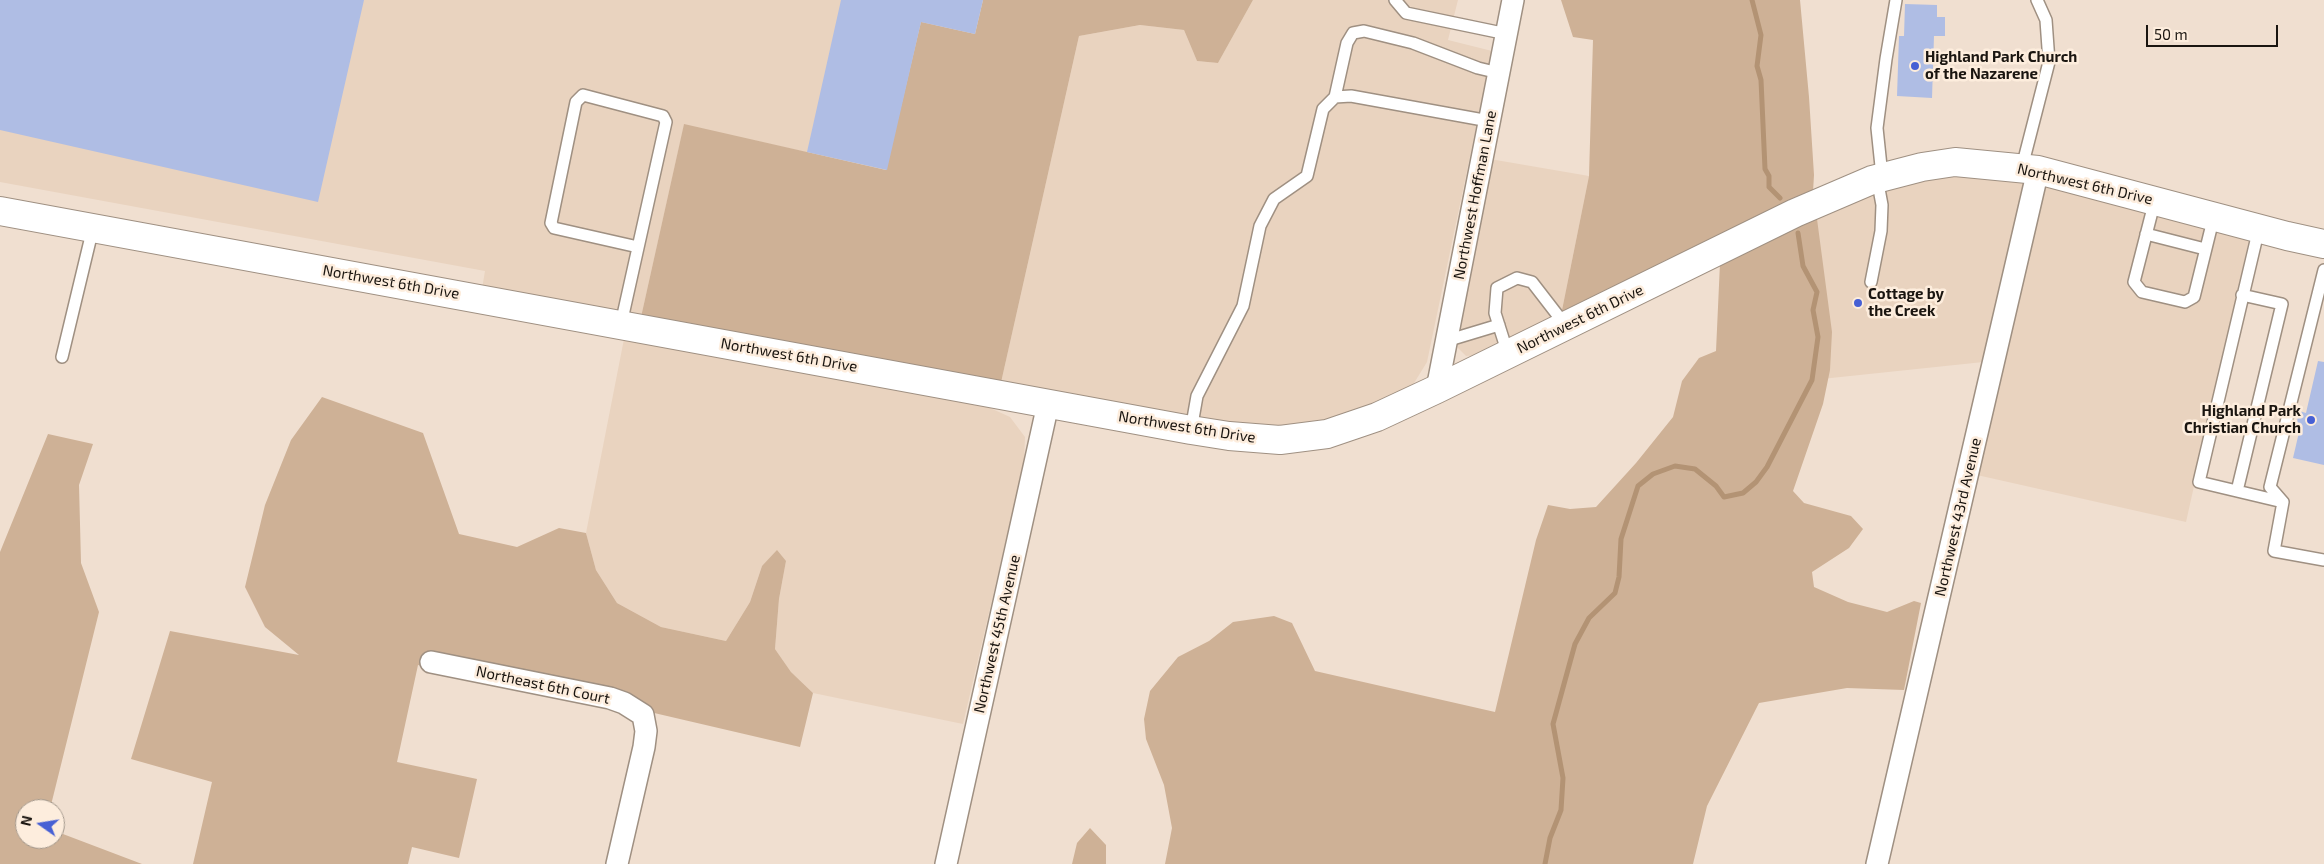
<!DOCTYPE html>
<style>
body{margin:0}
#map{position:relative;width:2324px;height:864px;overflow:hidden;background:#f0dfd0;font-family:"Exo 2",sans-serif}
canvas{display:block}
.north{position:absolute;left:15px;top:799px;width:50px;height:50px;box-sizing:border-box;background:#fdeddd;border:1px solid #a2978b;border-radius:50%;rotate:283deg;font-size:14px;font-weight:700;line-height:20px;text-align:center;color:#1a1510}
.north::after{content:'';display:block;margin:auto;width:18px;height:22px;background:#4760d4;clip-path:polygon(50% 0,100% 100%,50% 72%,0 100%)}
.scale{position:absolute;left:2146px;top:25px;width:132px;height:22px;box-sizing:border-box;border:2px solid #1a1510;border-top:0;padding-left:6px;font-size:15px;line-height:18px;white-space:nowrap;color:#1a1510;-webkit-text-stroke:4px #fdeddd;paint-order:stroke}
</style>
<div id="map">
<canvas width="2324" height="864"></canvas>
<div class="north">N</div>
<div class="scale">50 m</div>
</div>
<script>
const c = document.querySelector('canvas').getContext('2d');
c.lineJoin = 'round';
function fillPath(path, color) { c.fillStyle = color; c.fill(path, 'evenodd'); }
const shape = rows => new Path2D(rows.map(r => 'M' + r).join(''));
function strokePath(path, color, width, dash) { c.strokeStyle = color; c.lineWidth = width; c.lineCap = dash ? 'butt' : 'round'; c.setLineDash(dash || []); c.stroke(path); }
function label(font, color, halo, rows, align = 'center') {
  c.font = font + ' "Exo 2",sans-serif'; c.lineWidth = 5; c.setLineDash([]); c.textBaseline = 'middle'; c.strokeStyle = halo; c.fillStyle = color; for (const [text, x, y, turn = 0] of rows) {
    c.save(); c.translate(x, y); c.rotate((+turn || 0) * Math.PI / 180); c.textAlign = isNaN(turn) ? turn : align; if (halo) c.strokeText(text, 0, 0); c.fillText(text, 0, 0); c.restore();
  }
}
fillPath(shape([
 [0,0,983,0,975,34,936,25,887,170,684,125,641,317,482,289,485,271,0,182],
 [1253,0,1458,0,1448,40,1492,51,1427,362,1411,388,1328,423,1278,432,1000,387,1079,36,1140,25,1184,30,1197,61,1218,63],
 [1490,159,1589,176,1560,320,1482,355,1466,356,1458,348,1458,317],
 [1938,164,2252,226,2186,522,1968,473,1993,361,1812,380,1798,233,1824,200],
 [624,339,988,407,1010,417,1025,437,1024,463,963,724,813,693,791,672,775,649,779,599,786,561,762,566,750,602,726,641,661,627,617,603,596,570,586,533]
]), '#e9d3bf');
fillPath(shape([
 [983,0,1253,0,1218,63,1197,61,1184,30,1140,25,1079,36,1000,387,641,317,684,124,886,170,921,22,975,34],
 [1561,0,1800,0,1809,97,1814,175,1813,192,1664,261,1560,320,1589,176,1593,40,1573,37],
 [1817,219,1832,332,1830,370,1823,404,1793,491,1804,503,1851,516,1863,529,1849,548,1812,572,1814,587,1848,602,1887,612,1914,601,1921,603,1904,690,1847,688,1759,703,1707,806,1693,864,1165,864,1172,828,1164,785,1146,739,1144,719,1150,691,1178,657,1209,641,1233,622,1274,616,1292,623,1315,671,1495,712,1536,540,1548,505,1570,509,1596,507,1636,463,1673,417,1682,381,1699,358,1716,351,1720,263,1777,234],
 [322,397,423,433,459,534,517,547,559,528,586,533,596,570,617,603,661,627,726,641,750,602,762,566,777,550,786,561,779,599,775,649,791,672,813,693,800,747,607,702,418,665,397,762,477,779,459,858,412,847,408,864,193,864,212,782,131,759,170,631,299,655,265,627,245,587,265,505,291,440],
 [48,434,93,444,79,485,81,563,99,612,50,809,25,809,25,839,55,839,55,831,142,864,0,864,0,552],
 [1090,828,1106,845,1106,864,1072,864,1077,843]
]), '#ceb196');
strokePath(shape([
 [1752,0,1761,35,1757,66,1761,80,1765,169,1769,176,1769,187,1780,198],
 [1545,864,1550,838,1561,810,1563,778,1553,724,1575,644,1589,618,1615,593,1619,577,1621,539,1638,486,1653,474,1675,466,1695,469,1716,486,1724,497,1743,493,1756,482,1767,467,1812,380,1818,337,1813,310,1817,292,1803,266,1798,233]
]), '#b39374', 5);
fillPath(shape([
 [0,0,364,0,318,202,0,130],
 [841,0,983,0,975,34,921,22,887,170,807,152],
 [1905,4,1937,5,1937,17,1945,17,1945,36,1934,36,1932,98,1897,96,1899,36,1904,36],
 [2318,361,2324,362,2324,465,2293,458,2300,428,2296,427,2299,411,2306,413]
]), '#afbde4');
const lane = shape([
 [1395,0,1406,13,1507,34],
 [1335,97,1347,43,1353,33,1364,31,1413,43,1478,68,1499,73],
 [2022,167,2049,62,2046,20,2037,0],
 [1882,176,1877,128,1886,59,1896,0],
 [2155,200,2134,282,2142,292,2185,302,2194,297,2214,216],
 [2259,228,2199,482,2283,502],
 [2146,234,2205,249],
 [2324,270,2270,487,2283,502,2274,551,2324,560],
 [1871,282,1881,231,1882,205,1877,178],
 [621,324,666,122,663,116,583,95,576,102,551,223,554,228,638,247],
 [1446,341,1499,325],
 [1508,354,1495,313,1497,288,1517,278,1532,282,1566,326],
 [62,357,93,228],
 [1191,430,1197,396,1243,306,1260,226,1274,199,1307,176,1323,109,1335,97,1351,96,1489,121],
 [2237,491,2282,304,2242,295]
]);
const street = shape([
 [1437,389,1513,0],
 [431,662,610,698,624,703,643,715,646,731,644,747,617,864],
 [946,864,1048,404],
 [1877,864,2038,170]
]);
const secondary = shape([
 [0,211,1191,430,1229,436,1280,440,1327,434,1377,417,1437,389,1795,213,1872,180,1922,167,1955,162,2038,170,2287,236,2324,244]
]);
strokePath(lane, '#9f9082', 14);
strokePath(street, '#9f9082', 24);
strokePath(secondary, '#9f9082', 30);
strokePath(lane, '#fff', 11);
strokePath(street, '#fff', 21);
strokePath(secondary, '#fff', 28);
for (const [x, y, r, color] of [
 [1915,66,5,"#4760d4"],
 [1858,303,5,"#4760d4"],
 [2311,420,5,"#4760d4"]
]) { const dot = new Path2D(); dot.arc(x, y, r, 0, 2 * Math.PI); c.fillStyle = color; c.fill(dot); strokePath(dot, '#fdeddd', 2); }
label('bold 15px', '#1a1510', '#fdeddd', [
 ["Highland Park Church",1925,57],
 ["of the Nazarene",1925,74],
 ["Cottage by",1868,294],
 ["the Creek",1868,311],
 ["Highland Park",2301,411,"right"],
 ["Christian Church",2301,428,"right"]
], 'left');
label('15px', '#1a1510', '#fdeddd', [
 ["Northwest 6th Drive",2085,184,13],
 ["Northwest Hoffman Lane",1475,195,-79],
 ["Northwest 6th Drive",391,282,10],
 ["Northwest 6th Drive",1580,319,-26],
 ["Northwest 6th Drive",789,355,10],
 ["Northwest 6th Drive",1187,427,9],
 ["Northwest 43rd Avenue",1958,517,-77],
 ["Northwest 45th Avenue",997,634,-77],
 ["Northeast 6th Court",543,685,12]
]);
</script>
